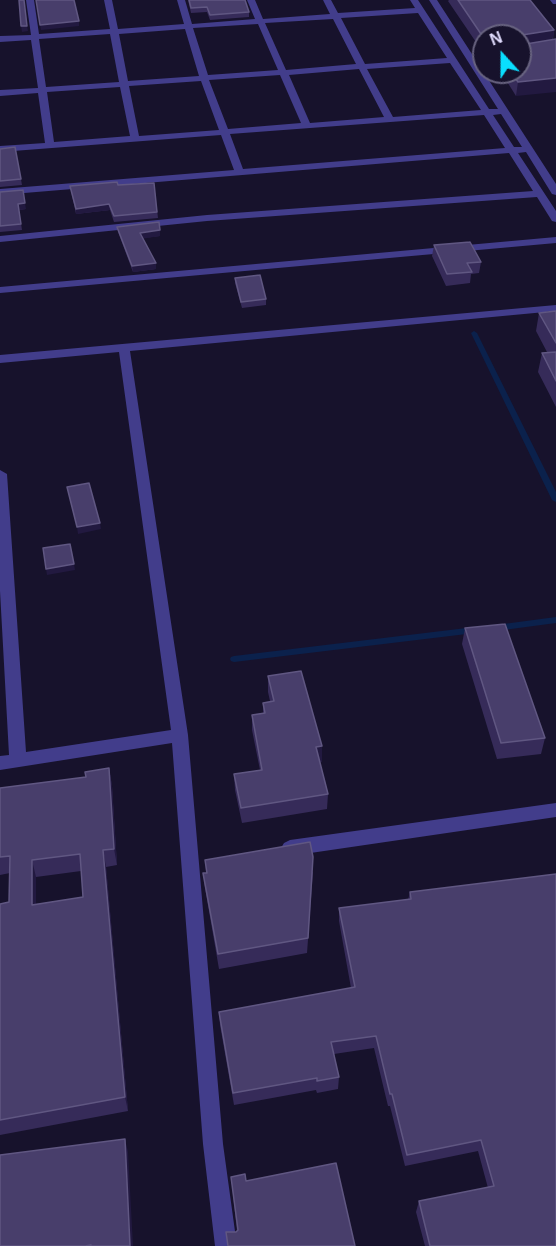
<!DOCTYPE html>
<style>
body{margin:0}
#map{position:relative;width:556px;height:1246px;overflow:hidden;background:#17122c;font-family:Arial,sans-serif}
canvas{display:block}
.north{position:absolute;left:472px;top:24px;width:60px;height:60px;box-sizing:border-box;background:#17122c;border:2px solid #686380;border-radius:50%;rotate:339deg;font-size:16px;font-weight:700;line-height:24px;text-align:center;color:#e2ddff}
.north::after{content:'';display:block;margin:auto;width:21px;height:27px;background:#0adefe;clip-path:polygon(50% 0,100% 100%,50% 72%,0 100%)}
</style>
<div id="map">
<canvas width="556" height="1246"></canvas>
<div class="north">N</div>
</div>
<script>
const c = document.querySelector('canvas').getContext('2d');
c.lineJoin = 'round';
const shape = rows => new Path2D(rows.map(r => 'M' + r).join(''));
function fillPath(path, color) { c.fillStyle = color; c.fill(path, 'evenodd'); }
function strokePath(path, color, width, dash) { c.strokeStyle = color; c.lineWidth = width; c.lineCap = dash ? 'butt' : 'round'; c.setLineDash(dash || []); c.stroke(path); }
fillPath(shape([
 [474,331,477,333,556,492,556,502,552,500,471,333,474,331],
 [556,617,556,623,496,631,492,628,496,625,556,617],
 [475,627,479,630,475,633,234,662,231,661,230,659,231,657,234,656,475,627]
]), '#0b214c');
fillPath(shape([
 [26,0,34,0,39,34,110,29,104,0,112,0,118,29,184,24,177,0,185,0,192,24,255,19,247,0,255,0,263,19,330,14,323,0,331,0,338,13,415,8,410,0,418,0,489,109,498,109,429,0,437,0,556,184,556,195,552,194,526,152,518,153,556,211,556,222,552,221,537,197,207,221,0,242,0,236,207,215,533,191,509,153,0,195,0,189,234,170,221,135,0,152,0,146,45,143,38,93,0,96,0,90,38,88,31,40,0,42,0,36,31,35,26,0],
 [418,13,447,58,365,64,341,18,418,13],
 [333,19,356,64,286,70,265,23,333,19],
 [258,24,278,70,208,75,193,28,258,24],
 [185,29,199,76,128,81,119,34,185,29],
 [110,34,119,82,46,87,39,39,110,34],
 [450,63,481,110,393,117,367,69,450,63],
 [359,69,384,117,310,123,289,75,359,69],
 [280,75,301,123,228,129,209,80,280,75],
 [201,81,219,130,139,136,129,86,201,81],
 [120,87,130,136,54,142,47,92,120,87],
 [501,114,522,147,514,147,493,115,501,114],
 [484,115,505,148,243,169,230,134,484,115],
 [550,0,556,0,556,4,553,4,550,0],
 [556,237,556,243,0,293,0,287,556,237],
 [556,305,556,311,130,351,188,735,223,1144,237,1246,215,1246,203,1144,172,743,0,770,0,756,9,755,0,591,0,470,7,474,26,752,171,730,119,352,0,363,0,355,556,305],
 [556,803,556,817,290,856,284,853,281,848,284,843,290,840,556,803]
]), '#423d8b');
fillPath(shape([
 [188,0,245,0,249,12,249,17,210,20,207,12,191,13],
 [449,0,458,0,554,30,553,39,516,96,501,72,520,72,520,36,484,36,484,47,480,48,448,1],
 [15,147,22,185,0,187,0,149],
 [154,183,158,218,114,222,110,210,76,214,70,186,118,185],
 [0,192,26,209,19,210,22,230,0,232],
 [117,227,160,236,143,238,156,269,133,272,118,232],
 [434,245,481,262,479,273,471,274,470,283,446,286,432,256],
 [235,278,266,299,266,305,242,308,235,283],
 [556,311,556,407,538,372,542,353,547,352,536,331,539,313],
 [465,628,545,738,541,754,497,759,462,644],
 [268,676,322,746,322,762,320,762,328,794,327,809,242,823,235,790,234,774,260,770,252,730,252,715,263,713,263,703,270,701,268,692],
 [109,768,112,786,117,865,106,867,128,1111,0,1135,0,904,9,902,10,873,0,875,0,788,86,777],
 [81,871,83,897,36,904,36,877],
 [205,860,313,872,307,953,219,969,205,888,203,873,206,873],
 [410,892,556,1246,425,1246,416,1212,419,1201,488,1188,478,1151,405,1166,390,1106,388,1106,374,1048,334,1054,339,1077,338,1089,317,1093,316,1090,234,1105,220,1025,219,1012,351,988,339,921,339,908,408,900],
 [231,1177,246,1181,355,1246,228,1246,226,1232,236,1232,237,1231]
]), '#362b59');
fillPath(shape([
 [79,21,79,26,41,30,40,25],
 [21,26,27,26,28,31,22,32],
 [554,30,552,43,520,49,522,35],
 [556,78,556,92,516,96,518,82],
 [25,203,26,209,19,210,18,204],
 [109,204,110,210,76,214,76,209],
 [160,230,160,236,141,239,140,233],
 [156,263,156,269,133,272,132,266],
 [100,523,101,529,78,534,77,527],
 [74,564,75,570,47,575,46,569],
 [322,746,322,762,315,763,316,747],
 [109,768,112,786,117,865,114,849],
 [103,850,106,867,128,1111,125,1097],
 [32,860,36,877,36,921,32,905],
 [125,1139,128,1152,133,1246,130,1246]
]), '#221940');
const building = shape([
 [19,0,24,0,27,26,21,26,19,0],
 [36,0,74,0,79,21,40,25,36,0],
 [189,0,245,0,249,12,210,15,207,7,191,8,189,0],
 [458,0,530,0,554,30,522,35,520,45,556,39,556,78,518,82,511,72,520,72,520,36,488,36,487,34,481,34,458,0],
 [15,147,21,179,0,181,0,149,15,147],
 [117,182,118,185,154,183,157,212,114,216,109,204,76,209,70,186,117,182],
 [23,190,25,203,18,204,21,224,0,226,0,192,23,190],
 [159,222,160,230,140,233,156,263,132,266,117,227,159,222],
 [470,242,481,262,467,263,472,272,447,274,434,245,470,242],
 [260,275,266,299,241,302,235,278,260,275],
 [556,311,556,343,539,313,556,311],
 [556,352,556,381,542,353,556,352],
 [89,483,100,523,77,527,67,487,89,483],
 [70,544,74,564,46,569,43,548,70,544],
 [505,624,545,738,501,743,465,628,505,624],
 [301,671,322,746,316,747,328,794,241,808,234,774,262,770,252,715,265,713,263,703,274,701,268,676,301,671],
 [109,768,114,849,103,850,125,1097,0,1120,0,904,9,902,10,856,0,857,0,788,86,777,85,772,109,768],
 [80,854,83,897,32,905,32,860,80,854],
 [310,842,313,857,308,938,218,954,203,873,207,873,205,860,310,842],
 [556,874,556,1246,430,1246,419,1201,494,1186,481,1140,407,1155,392,1094,390,1094,376,1036,331,1042,339,1077,317,1081,317,1078,233,1093,219,1012,355,987,339,908,411,899,410,892,556,874],
 [125,1139,130,1246,91,1246,91,1245,85,1246,0,1246,0,1155,125,1139],
 [336,1163,355,1246,228,1246,226,1232,236,1232,238,1230,231,1177,245,1174,246,1181,336,1163]
]);
fillPath(building, '#483e6b');
strokePath(building, '#605782', 1.5);
</script>
